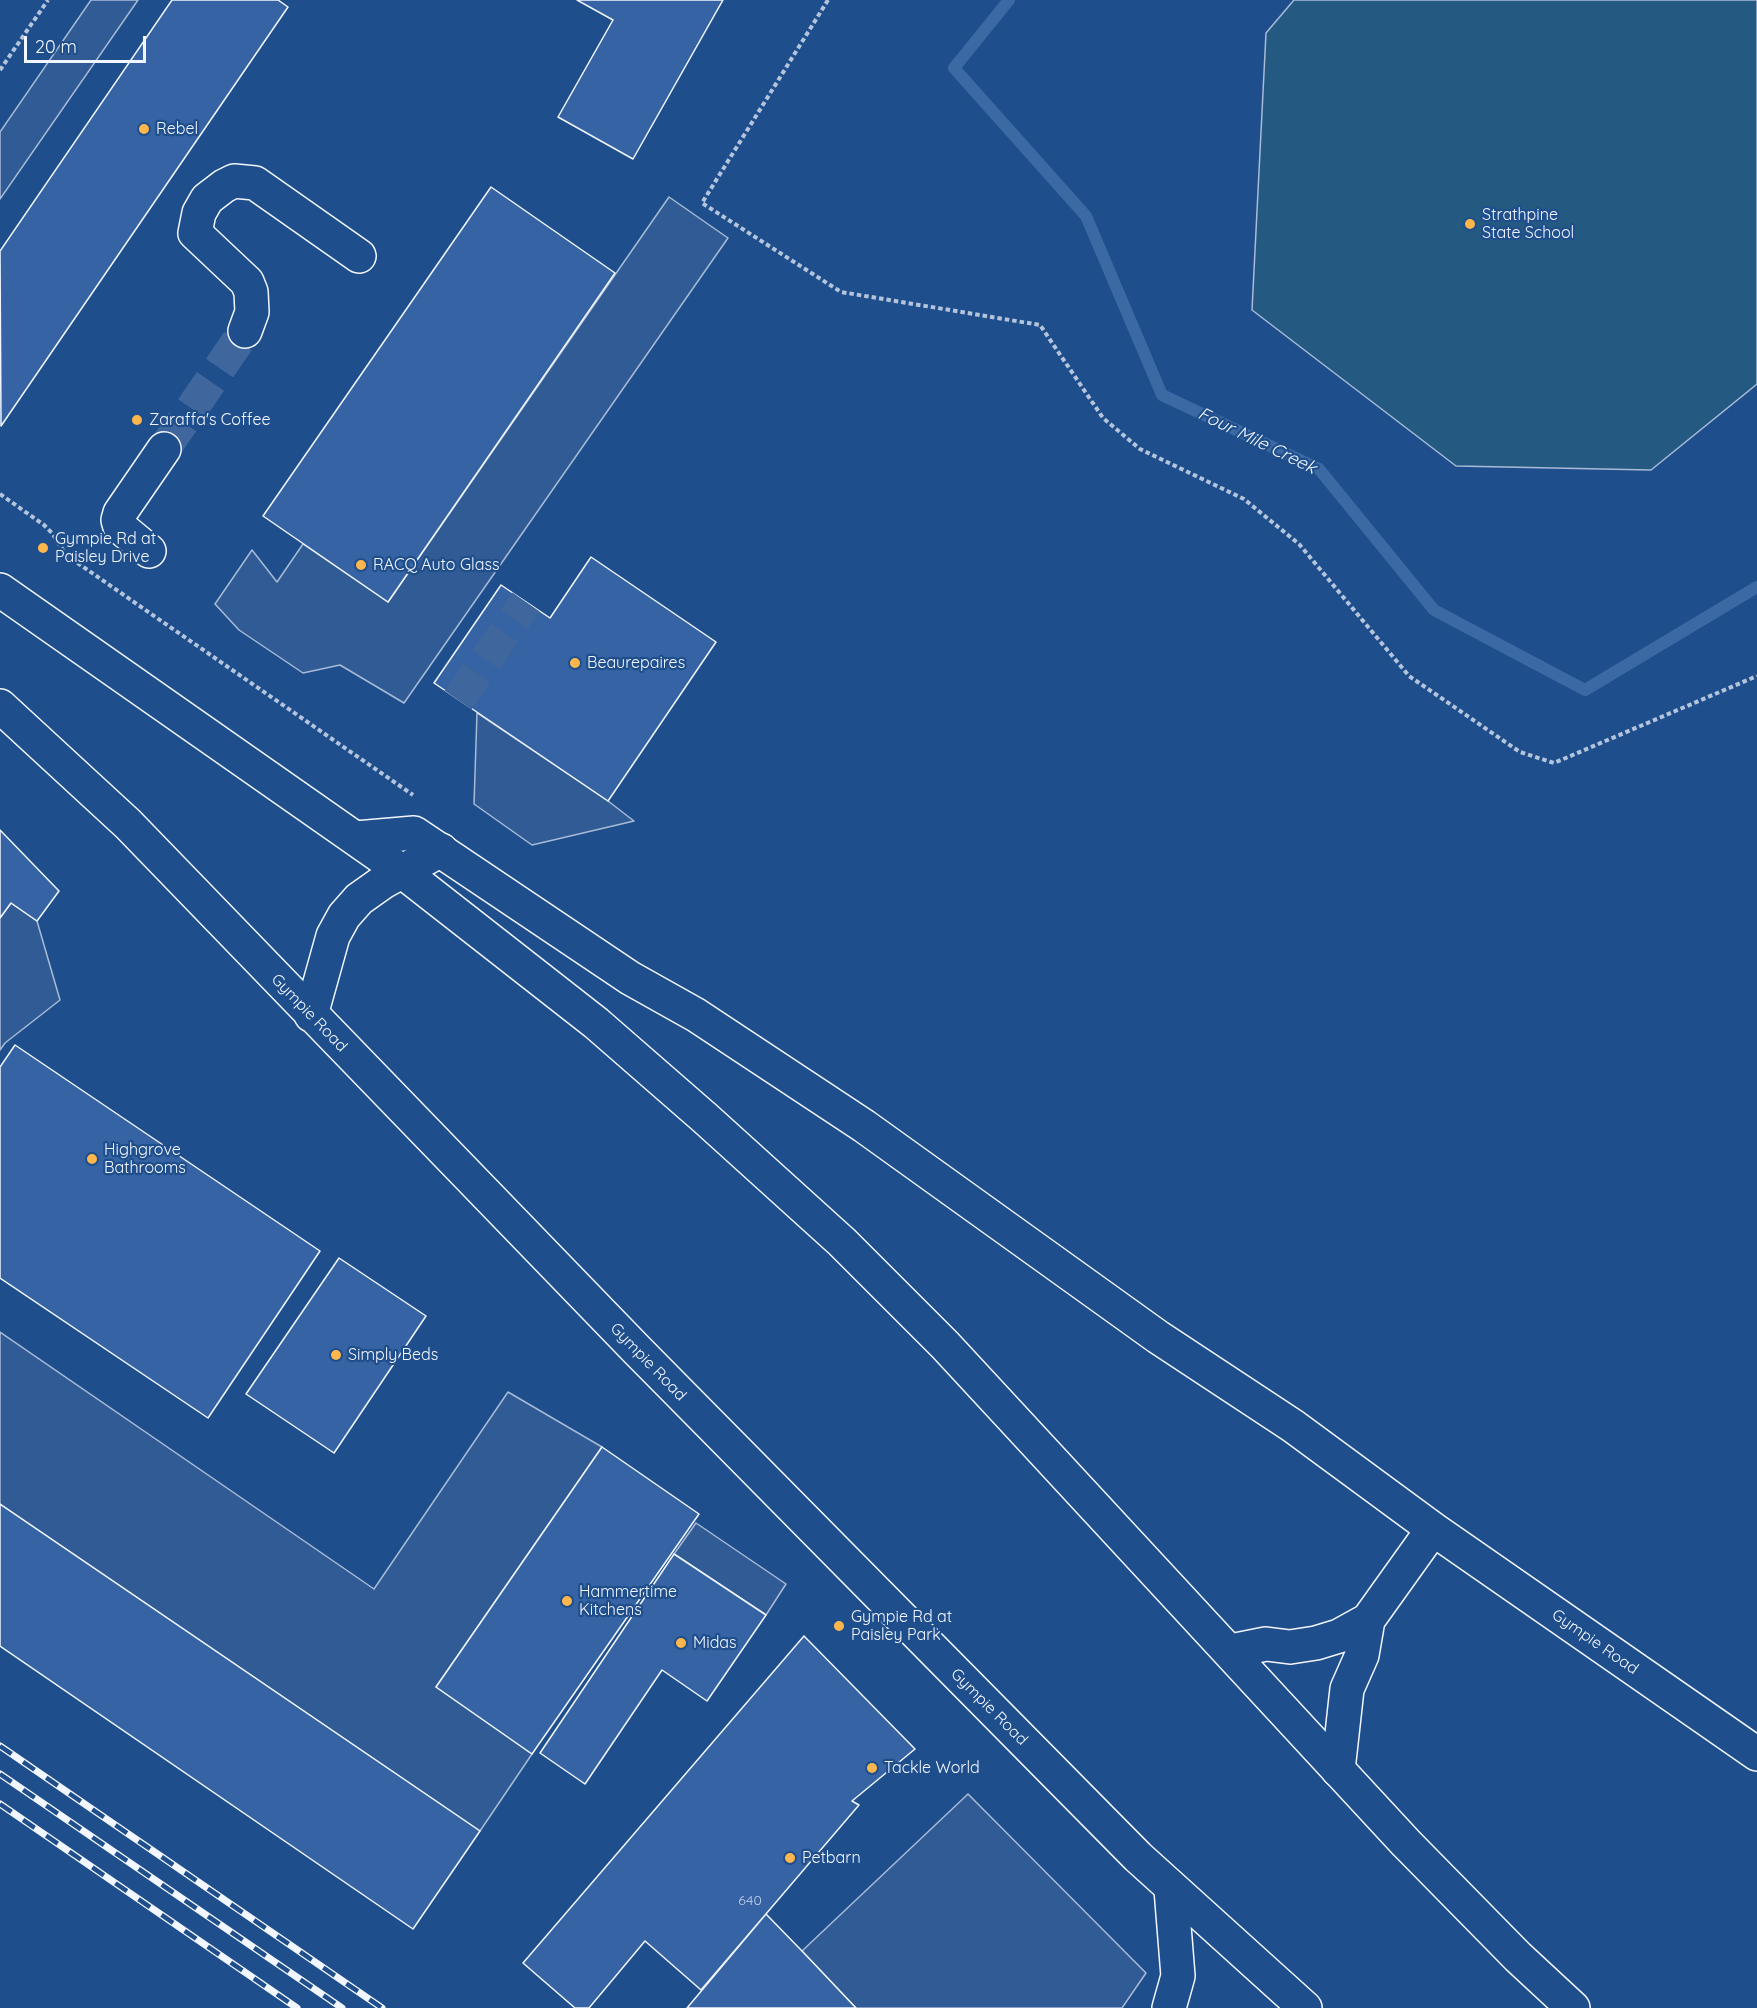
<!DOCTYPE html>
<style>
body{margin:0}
#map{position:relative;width:1757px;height:2008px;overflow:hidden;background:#1f4e8c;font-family:Quicksand,sans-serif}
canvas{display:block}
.scale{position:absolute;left:24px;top:36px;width:122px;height:27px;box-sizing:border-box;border:3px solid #f2f6ff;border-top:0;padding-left:8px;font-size:18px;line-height:21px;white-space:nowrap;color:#f2f6ff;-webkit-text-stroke:4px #1f4e8c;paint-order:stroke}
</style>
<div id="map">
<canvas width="1757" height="2008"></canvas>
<div class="scale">20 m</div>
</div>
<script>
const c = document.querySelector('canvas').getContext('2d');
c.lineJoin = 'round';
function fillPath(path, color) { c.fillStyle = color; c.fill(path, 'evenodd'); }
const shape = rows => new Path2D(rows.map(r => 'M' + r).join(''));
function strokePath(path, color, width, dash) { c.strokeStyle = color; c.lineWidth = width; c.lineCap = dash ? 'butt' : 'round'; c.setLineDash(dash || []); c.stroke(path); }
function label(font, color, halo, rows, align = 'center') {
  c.font = font + ' Quicksand,sans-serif'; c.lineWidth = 4.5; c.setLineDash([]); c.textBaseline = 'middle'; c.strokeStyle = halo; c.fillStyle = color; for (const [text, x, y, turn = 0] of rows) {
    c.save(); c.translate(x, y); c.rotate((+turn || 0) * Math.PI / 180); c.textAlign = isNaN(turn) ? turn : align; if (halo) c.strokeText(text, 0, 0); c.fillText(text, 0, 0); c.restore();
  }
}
const green = shape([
 [1294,0,1757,0,1757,384,1651,470,1456,466,1252,310,1266,33,1294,0]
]);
fillPath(green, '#245a82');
strokePath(green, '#a8bbd7', 1.5);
const parking = shape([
 [91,0,138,0,0,199,0,132,91,0],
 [669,197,728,238,404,703,340,665,303,673,239,630,215,604,252,550,277,582,303,544,388,602,669,197],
 [477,713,608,801,634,821,532,845,474,804,477,713],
 [11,903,37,921,60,1000,5,1043,0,1050,0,918,11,903],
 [0,1332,374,1589,508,1392,602,1447,436,1687,532,1754,480,1831,0,1504,0,1332],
 [696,1523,786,1584,766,1615,674,1554,696,1523],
 [968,1794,1146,1973,1122,2008,856,2008,802,1951,968,1794]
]);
fillPath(parking, '#305b95');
strokePath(parking, '#a8bbd7', 1.5);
strokePath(shape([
 [1009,0,954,68,1086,216,1162,395,1319,469,1434,610,1585,690,1757,587]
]), '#3b69a3', 12);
const building = shape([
 [172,0,278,0,288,7,1,426,0,251,172,0],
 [577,0,723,0,633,159,558,117,613,20,577,0],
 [491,187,615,273,388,602,263,516,491,187],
 [591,557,716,642,608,801,434,683,501,585,550,618,591,557],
 [0,830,59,891,37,921,11,903,0,918,0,830],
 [15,1045,320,1251,208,1418,0,1278,0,1067,15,1045],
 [339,1258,426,1316,334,1453,246,1394,339,1258],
 [602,1447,699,1514,532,1754,436,1687,602,1447],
 [0,1504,480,1831,413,1929,0,1646,0,1504],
 [674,1554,766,1615,707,1701,662,1670,585,1784,540,1753,674,1554],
 [804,1636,915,1749,852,1801,859,1805,701,1990,645,1941,589,2008,575,2008,523,1963,804,1636],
 [766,1914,802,1951,856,2008,687,2008,766,1914]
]);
fillPath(building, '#3563a3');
strokePath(building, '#f2f6ff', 1.5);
strokePath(shape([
 [164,449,245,331],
 [458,700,526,602]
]), '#3f679d', 33, [33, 16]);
const minor = shape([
 [245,331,252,312,251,292,247,282,195,233,199,213,207,199,224,186,234,181,255,183,359,256],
 [149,551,120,527,118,520,120,513,164,449],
 [356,838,414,833,630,978,696,1015,864,1126,1158,1337,1293,1426,1433,1529,1757,1754],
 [1231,1651,1266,1644,1290,1647,1316,1643,1339,1636,1368,1620],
 [1338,1770,1347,1689,1362,1655,1368,1620,1433,1529],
 [1169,2008,1178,1976,1171,1889]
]);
const highway = shape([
 [0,590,403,872,596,1023,705,1118,842,1242,945,1345,1406,1843,1518,1957,1573,2008],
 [0,706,128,824,637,1350,1138,1857,1305,2008],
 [311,1015,333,936,344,916,359,899,383,882,441,850]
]);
strokePath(minor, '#f2f6ff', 36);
strokePath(highway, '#f2f6ff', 36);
strokePath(shape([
 [828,0,702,203,841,292,1040,325,1103,418,1140,449,1244,499,1299,544,1409,676,1520,752,1554,763,1757,676],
 [0,70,48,0],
 [0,494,44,525,52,533,66,555,413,795]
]), '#b3c4dc', 4, [4.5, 3]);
strokePath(minor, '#1f4e8c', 33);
strokePath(highway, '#1f4e8c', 33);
const rail = shape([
 [0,1746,382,2008],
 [0,1774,342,2008],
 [0,1804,297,2008]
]);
strokePath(rail, '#f2f6ff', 7);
strokePath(rail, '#1f4e8c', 4.5, [14]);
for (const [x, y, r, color] of [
 [144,129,6,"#ffb74d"],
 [1470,224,6,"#ffb74d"],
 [137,420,6,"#ffb74d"],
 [43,548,6,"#ffb74d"],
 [361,565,6,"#ffb74d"],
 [575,663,6,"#ffb74d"],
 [92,1159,6,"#ffb74d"],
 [336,1355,6,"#ffb74d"],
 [567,1601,6,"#ffb74d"],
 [839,1626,6,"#ffb74d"],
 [681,1643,6,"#ffb74d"],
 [872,1768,6,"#ffb74d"],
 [790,1858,6,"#ffb74d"]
]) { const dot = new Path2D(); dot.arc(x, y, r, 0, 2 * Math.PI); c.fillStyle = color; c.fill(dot); strokePath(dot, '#1f4e8c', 2); }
label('14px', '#c3d1e8', null, [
 ["640",750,1901]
]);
label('16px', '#f2f6ff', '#1f4e8c', [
 ["Rebel",156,129],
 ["Strathpine",1482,215],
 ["State School",1482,233],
 ["Zaraffa's Coffee",149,420],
 ["Gympie Rd at",55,539],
 ["Paisley Drive",55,557],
 ["RACQ Auto Glass",373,565],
 ["Beaurepaires",587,663],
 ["Highgrove",104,1150],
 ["Bathrooms",104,1168],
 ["Simply Beds",348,1355],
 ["Hammertime",579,1592],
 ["Kitchens",579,1610],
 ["Gympie Rd at",851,1617],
 ["Paisley Park",851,1635],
 ["Midas",693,1643],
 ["Tackle World",884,1768],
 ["Petbarn",802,1858]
], 'left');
label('16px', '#f2f6ff', '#1f4e8c', [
 ["Gympie Road",309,1013,46],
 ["Gympie Road",648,1362,46],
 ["Gympie Road",1595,1642,35],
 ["Gympie Road",989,1707,45]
]);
label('italic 18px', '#f2f6ff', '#1f4e8c', [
 ["Four Mile Creek",1257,441,26]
]);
</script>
